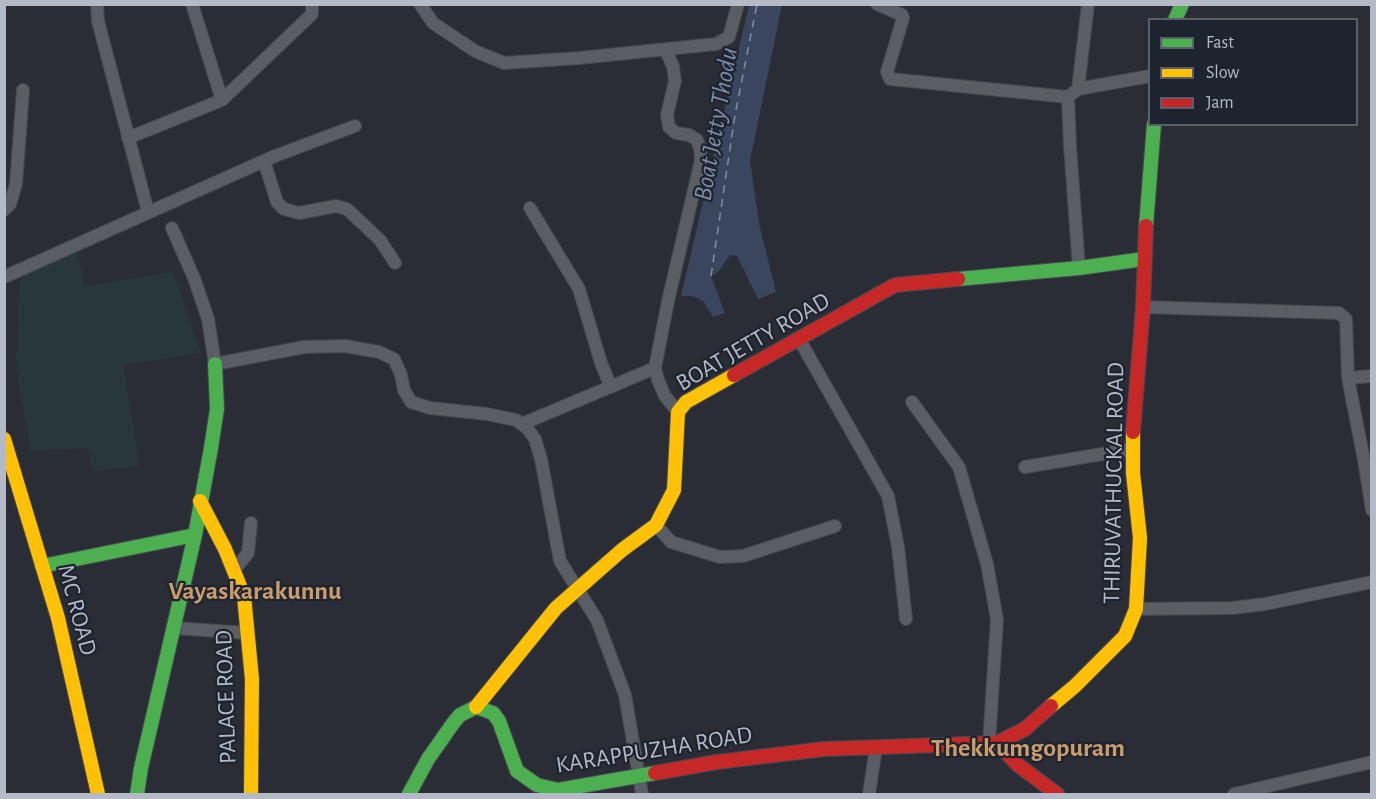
<!DOCTYPE html>
<style>
body{margin:0}
#map{position:relative;width:1376px;height:799px;overflow:hidden;background:#2a2d35;font-family:"Alegreya Sans",sans-serif}
canvas{display:block}
.frame{position:absolute;inset:0;border:6px solid #b4bac6;pointer-events:none}
.legend{position:absolute;left:1148px;top:18px;width:210px;height:108px;box-sizing:border-box;background:#1e242f;border:2px solid #5a606b;margin:0;padding:8px 10px;list-style:none;font-size:18px;color:#b4bac6}
.legend li{display:flex;align-items:center;gap:12px;height:30px}
.legend b{width:30px;border:2px solid #5a606b}
</style>
<div id="map">
<canvas width="1376" height="799"></canvas>
<div class="frame"></div>
<ul class="legend">
<li><b style="height:8px;background:#4caf50"></b>Fast</li>
<li><b style="height:8px;background:#ffc107"></b>Slow</li>
<li><b style="height:8px;background:#c62828"></b>Jam</li>
</ul>
</div>
<script>
const c = document.querySelector('canvas').getContext('2d');
c.lineJoin = 'round';
function fillPath(path, color) { c.fillStyle = color; c.fill(path, 'evenodd'); }
const shape = rows => new Path2D(rows.map(r => 'M' + r).join(''));
function strokePath(path, color, width, dash) { c.strokeStyle = color; c.lineWidth = width; c.lineCap = dash ? 'butt' : 'round'; c.setLineDash(dash || []); c.stroke(path); }
function label(font, color, halo, rows, align = 'center') {
  c.font = font + ' "Alegreya Sans",sans-serif'; c.lineWidth = 4.5; c.setLineDash([]); c.textBaseline = 'middle'; c.strokeStyle = halo; c.fillStyle = color; for (const [text, x, y, turn = 0] of rows) {
    c.save(); c.translate(x, y); c.rotate((+turn || 0) * Math.PI / 180); c.textAlign = isNaN(turn) ? turn : align; if (halo) c.strokeText(text, 0, 0); c.fillText(text, 0, 0); c.restore();
  }
}
fillPath(shape([
 [78,252,84,286,173,272,201,353,123,365,140,466,93,471,88,448,31,451,16,369,20,276]
]), '#28373b');
fillPath(shape([
 [749,5,782,5,750,161,760,228,776,292,758,299,737,256,730,255,719,271,711,276,725,313,713,317,703,301,692,296,681,296]
]), '#3a465d');
strokePath(shape([
 [711,276,735,115,757,4]
]), '#7e8eaa', 1.5, [8, 6]);
const street = shape([
 [97,4,98,21,148,212],
 [192,4,222,100],
 [420,4,433,23,475,51,504,63,579,58,716,44,729,37,738,4],
 [877,4,902,15,903,18,887,72,890,79,1068,97],
 [666,51,673,66,675,81,667,115,669,127,676,133,689,135,697,140,700,148,701,160,668,301,655,368,658,380,665,396,678,412],
 [1078,89,1150,76],
 [128,138,222,100,312,14,312,4],
 [264,161,277,202,284,209,299,213,336,206,347,209,380,240,395,263],
 [530,208,579,289,601,363,611,387],
 [4,210,10,204,16,184,23,90],
 [172,228,194,278,208,319,215,364,304,347,345,346,379,352,394,359,401,375,404,390,411,402,430,408,487,414,516,420,527,428,535,439,541,459,560,561,597,620,625,695,642,794],
 [1079,268,1070,146,1068,97,1078,89,1088,4],
 [4,277,275,156,355,126],
 [1143,307,1339,313,1346,319,1348,378,1364,460,1372,510],
 [799,339,888,496,898,547,906,619],
 [1348,378,1372,376],
 [912,402,959,467,987,564,997,619,989,744],
 [522,424,655,368],
 [1025,467,1132,449],
 [656,525,671,542,720,557,743,556,835,526],
 [234,570,248,553,251,523],
 [1136,609,1232,608,1265,604,1372,582],
 [174,628,247,633],
 [869,794,876,747],
 [1234,794,1372,762]
]);
const fast = shape([
 [1175,20,1182,4],
 [1146,226,1154,124],
 [958,279,1079,268,1144,259],
 [42,566,195,535],
 [137,794,141,768,195,535,211,448,217,409,215,364],
 [409,794,428,759,454,722,460,715,476,707,493,713,499,721,517,771,537,785,558,790,655,773]
]);
const slow = shape([
 [4,439,58,618,98,794],
 [200,501,225,549,244,596,252,679,251,794],
 [1051,706,1075,686,1125,636,1136,609,1140,538,1133,473,1133,432],
 [476,707,556,608,622,550,656,525,674,490,678,412,686,402,734,375]
]);
const jam = shape([
 [734,375,895,285,958,279],
 [1133,432,1143,307,1146,226],
 [997,743,1018,765,1057,794],
 [655,773,717,762,824,749,997,743,1025,729,1051,706]
]);
strokePath(street, '#46494e', 14);
strokePath(fast, '#46494e', 16);
strokePath(slow, '#46494e', 16);
strokePath(jam, '#46494e', 16);
strokePath(street, '#5a5d63', 12);
strokePath(fast, '#4caf50', 14);
strokePath(slow, '#ffc107', 14);
strokePath(jam, '#c62828', 14);
label('24px', '#b4bac6', '#1e242f', [
 ["BOAT JETTY ROAD",753,342,-30],
 ["THIRUVATHUCKAL ROAD",1114,483,-89],
 ["MC ROAD",77,610,75],
 ["PALACE ROAD",226,697,-92],
 ["KARAPPUZHA ROAD",654,750,-9]
]);
label('italic 26px', '#7e8eaa', '#1e242f', [
 ["Boat Jetty Thodu",716,124,-80]
]);
label('bold 26px', '#ca9b6b', '#1e242f', [
 ["Vayaskarakunnu",255,591],
 ["Thekkumgopuram",1028,748]
]);
</script>
